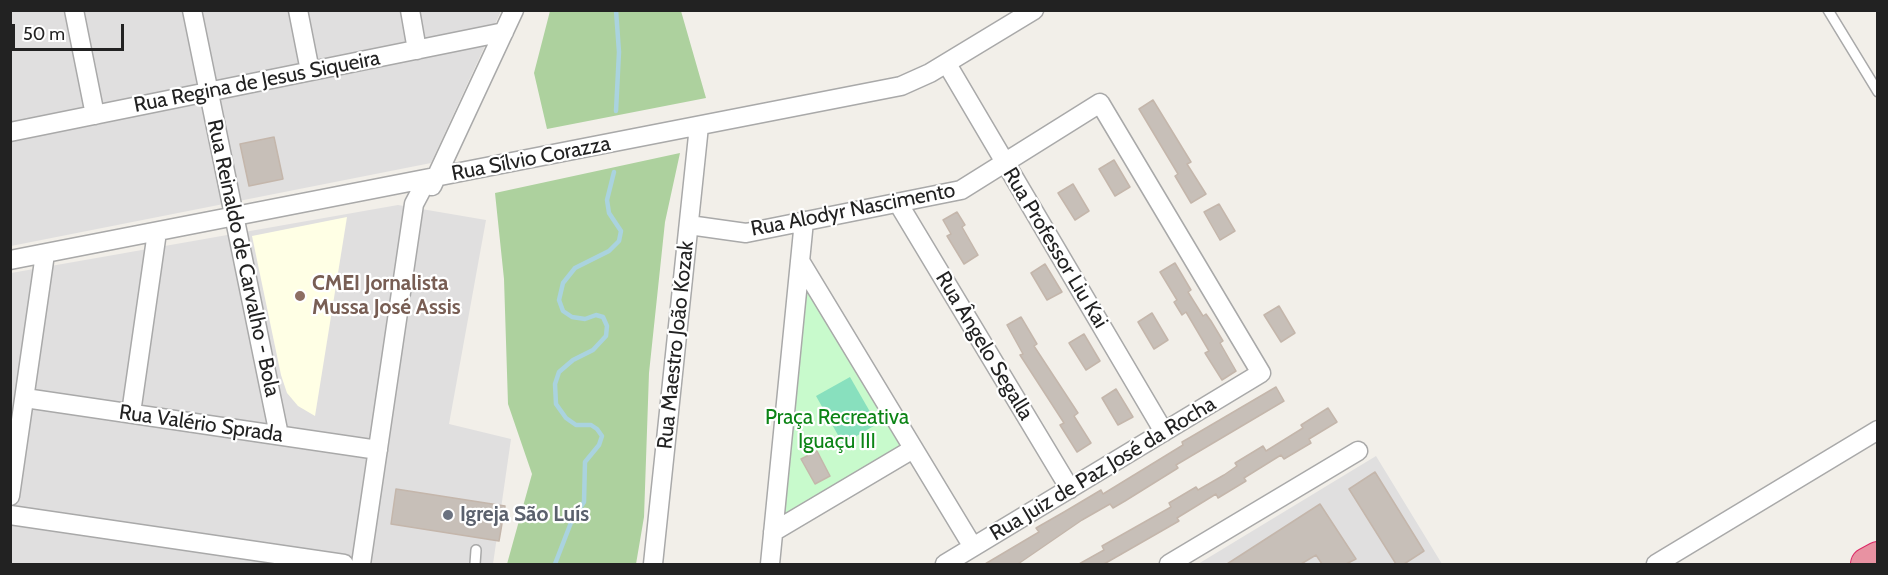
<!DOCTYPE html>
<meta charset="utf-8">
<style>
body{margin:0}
#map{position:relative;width:1888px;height:575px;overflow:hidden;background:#f2efe9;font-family:Cabin,sans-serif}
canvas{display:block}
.frame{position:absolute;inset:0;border:12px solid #222;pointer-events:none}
.scale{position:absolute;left:12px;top:24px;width:112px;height:27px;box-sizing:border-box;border:3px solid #222;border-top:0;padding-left:8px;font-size:18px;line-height:21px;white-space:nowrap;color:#222;-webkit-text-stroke:4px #fff;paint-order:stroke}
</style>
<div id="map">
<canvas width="1888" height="575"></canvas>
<div class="frame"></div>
<div class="scale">50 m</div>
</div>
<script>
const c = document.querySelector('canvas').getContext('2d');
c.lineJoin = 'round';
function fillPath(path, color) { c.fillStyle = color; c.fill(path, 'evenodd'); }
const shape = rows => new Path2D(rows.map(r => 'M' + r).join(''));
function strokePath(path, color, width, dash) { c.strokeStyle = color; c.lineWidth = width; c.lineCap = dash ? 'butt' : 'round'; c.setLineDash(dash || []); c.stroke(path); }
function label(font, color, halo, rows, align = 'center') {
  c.font = font + ' Cabin,sans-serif'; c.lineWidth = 4.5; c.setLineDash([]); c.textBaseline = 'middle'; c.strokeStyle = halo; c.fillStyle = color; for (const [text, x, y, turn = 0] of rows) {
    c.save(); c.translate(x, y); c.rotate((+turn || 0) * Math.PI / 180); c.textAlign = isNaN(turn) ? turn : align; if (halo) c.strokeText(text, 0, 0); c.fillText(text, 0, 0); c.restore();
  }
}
fillPath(shape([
 [11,11,501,11,431,163,11,246],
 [398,205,486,220,449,424,511,439,493,564,11,564,11,273],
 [1376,456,1442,564,1198,564]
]), '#e0dfdf');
fillPath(shape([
 [347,217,315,416,298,406,287,393,281,375,252,236]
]), '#ffffe5');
fillPath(shape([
 [550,11,681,11,706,98,547,129,534,73],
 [680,153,665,222,649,373,644,517,636,564,507,564,532,474,508,404,504,279,495,193]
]), '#add19e');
fillPath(shape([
 [805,285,900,446,783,515]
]), '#c8facc');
fillPath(shape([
 [850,377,877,424,843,444,816,396]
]), '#88e0be');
strokePath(shape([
 [616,10,619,52,616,111],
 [555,564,572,520,584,502,585,462,599,445,602,436,597,429,591,425,576,425,566,418,556,404,555,384,559,372,573,360,593,350,606,336,607,326,603,317,596,315,585,319,572,317,563,311,559,300,563,283,575,268,609,251,619,241,621,231,609,213,607,200,614,172]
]), '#aad3df', 4.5);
const building = shape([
 [1153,100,1191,162,1187,164,1206,194,1191,203,1175,176,1178,174,1139,109,1153,100],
 [274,137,283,179,249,186,240,144,274,137],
 [1114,160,1130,187,1115,196,1099,169,1114,160],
 [1073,184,1089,211,1075,220,1058,193,1073,184],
 [1219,204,1235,231,1220,240,1204,212,1219,204],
 [957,212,965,225,962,227,978,255,964,264,947,236,951,234,943,220,957,212],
 [1175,263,1191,290,1188,292,1203,316,1206,314,1211,321,1223,341,1220,343,1236,371,1222,380,1205,353,1209,351,1186,312,1182,315,1174,302,1177,300,1160,272,1175,263],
 [1045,264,1062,292,1047,300,1031,273,1045,264],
 [1279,306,1295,333,1281,342,1264,315,1279,306],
 [1152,313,1168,340,1154,349,1138,322,1152,313],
 [1021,317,1037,344,1034,346,1078,413,1074,416,1091,443,1077,452,1060,425,1064,423,1020,355,1023,354,1007,325,1021,317],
 [1084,334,1100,361,1086,370,1069,343,1084,334],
 [1276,387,1284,401,1176,465,1178,468,1125,501,1113,508,1110,504,1082,520,1018,564,985,564,1039,532,1036,528,1064,512,1101,490,1103,494,1183,445,1182,442,1189,438,1276,387],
 [1116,389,1133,417,1118,425,1102,398,1116,389],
 [1328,408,1337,422,1309,439,1311,443,1284,459,1281,455,1244,478,1246,481,1218,498,1216,494,1177,518,1179,521,1104,564,1079,564,1104,550,1102,546,1171,507,1169,503,1196,487,1198,490,1224,475,1237,466,1235,463,1263,446,1266,451,1303,428,1301,425,1328,408],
 [817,451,830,476,815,484,801,459,817,451],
 [1375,472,1424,551,1404,564,1396,564,1349,489,1375,472],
 [396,489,505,506,499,541,391,524,396,489],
 [1320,504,1356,559,1346,564,1322,564,1316,555,1301,564,1227,564,1320,504]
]);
fillPath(building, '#c7bfb8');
strokePath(building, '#c4b6ab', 1.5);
const lane = shape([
 [1828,10,1878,92],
 [475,564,476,550]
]);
const street = shape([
 [74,10,95,115],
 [192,10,279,435],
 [298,10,310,71],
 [410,10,417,50],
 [947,64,1164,432],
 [10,132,504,32],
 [432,186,514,10],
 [898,203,1070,489],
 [689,225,746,233,961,190,1100,103,1261,373,945,564],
 [10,260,901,86,930,73,1034,10],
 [800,261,973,547],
 [25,398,378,450],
 [131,413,157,232],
 [10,496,45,254],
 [10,515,344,564],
 [773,532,913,449],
 [361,564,414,204,424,185,434,178],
 [653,564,699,126],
 [770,564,804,221],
 [1169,564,1358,451],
 [1656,564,1878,430]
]);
const highway = shape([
 [1867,564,1878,558]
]);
strokePath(lane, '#a9a9a9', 12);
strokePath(street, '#a9a9a9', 21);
strokePath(highway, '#dc2a67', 34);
strokePath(lane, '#fff', 9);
strokePath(street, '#fff', 18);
strokePath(highway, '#e892a2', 32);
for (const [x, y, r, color] of [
 [300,296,6,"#8d6e63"],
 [448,515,6,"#6b7280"]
]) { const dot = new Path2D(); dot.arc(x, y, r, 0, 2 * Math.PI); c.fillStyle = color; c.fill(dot); strokePath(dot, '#fff', 2); }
label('21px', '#222', '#fff', [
 ["Rua Regina de Jesus Siqueira",257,82,-11],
 ["Rua Sílvio Corazza",531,159,-11],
 ["Rua Alodyr Nascimento",853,210,-11],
 ["Rua Professor Liu Kai",1055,248,59],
 ["Rua Reinaldo de Carvalho - Bola",243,258,78],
 ["Rua Maestro João Kozak",676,345,-84],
 ["Rua Ângelo Segalla",984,346,59],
 ["Rua Valério Sprada",201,424,8],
 ["Rua Juiz de Paz José da Rocha",1103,469,-31]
]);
label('bold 21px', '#785e54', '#fff', [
 ["CMEI Jornalista",312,284],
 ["Mussa José Assis",312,308]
], 'left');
label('21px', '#0c8416', '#fff', [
 ["Praça Recreativa",837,418],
 ["Iguaçu III",837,442]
]);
label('bold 21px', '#5b616d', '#fff', [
 ["Igreja São Luís",460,515]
], 'left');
</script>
